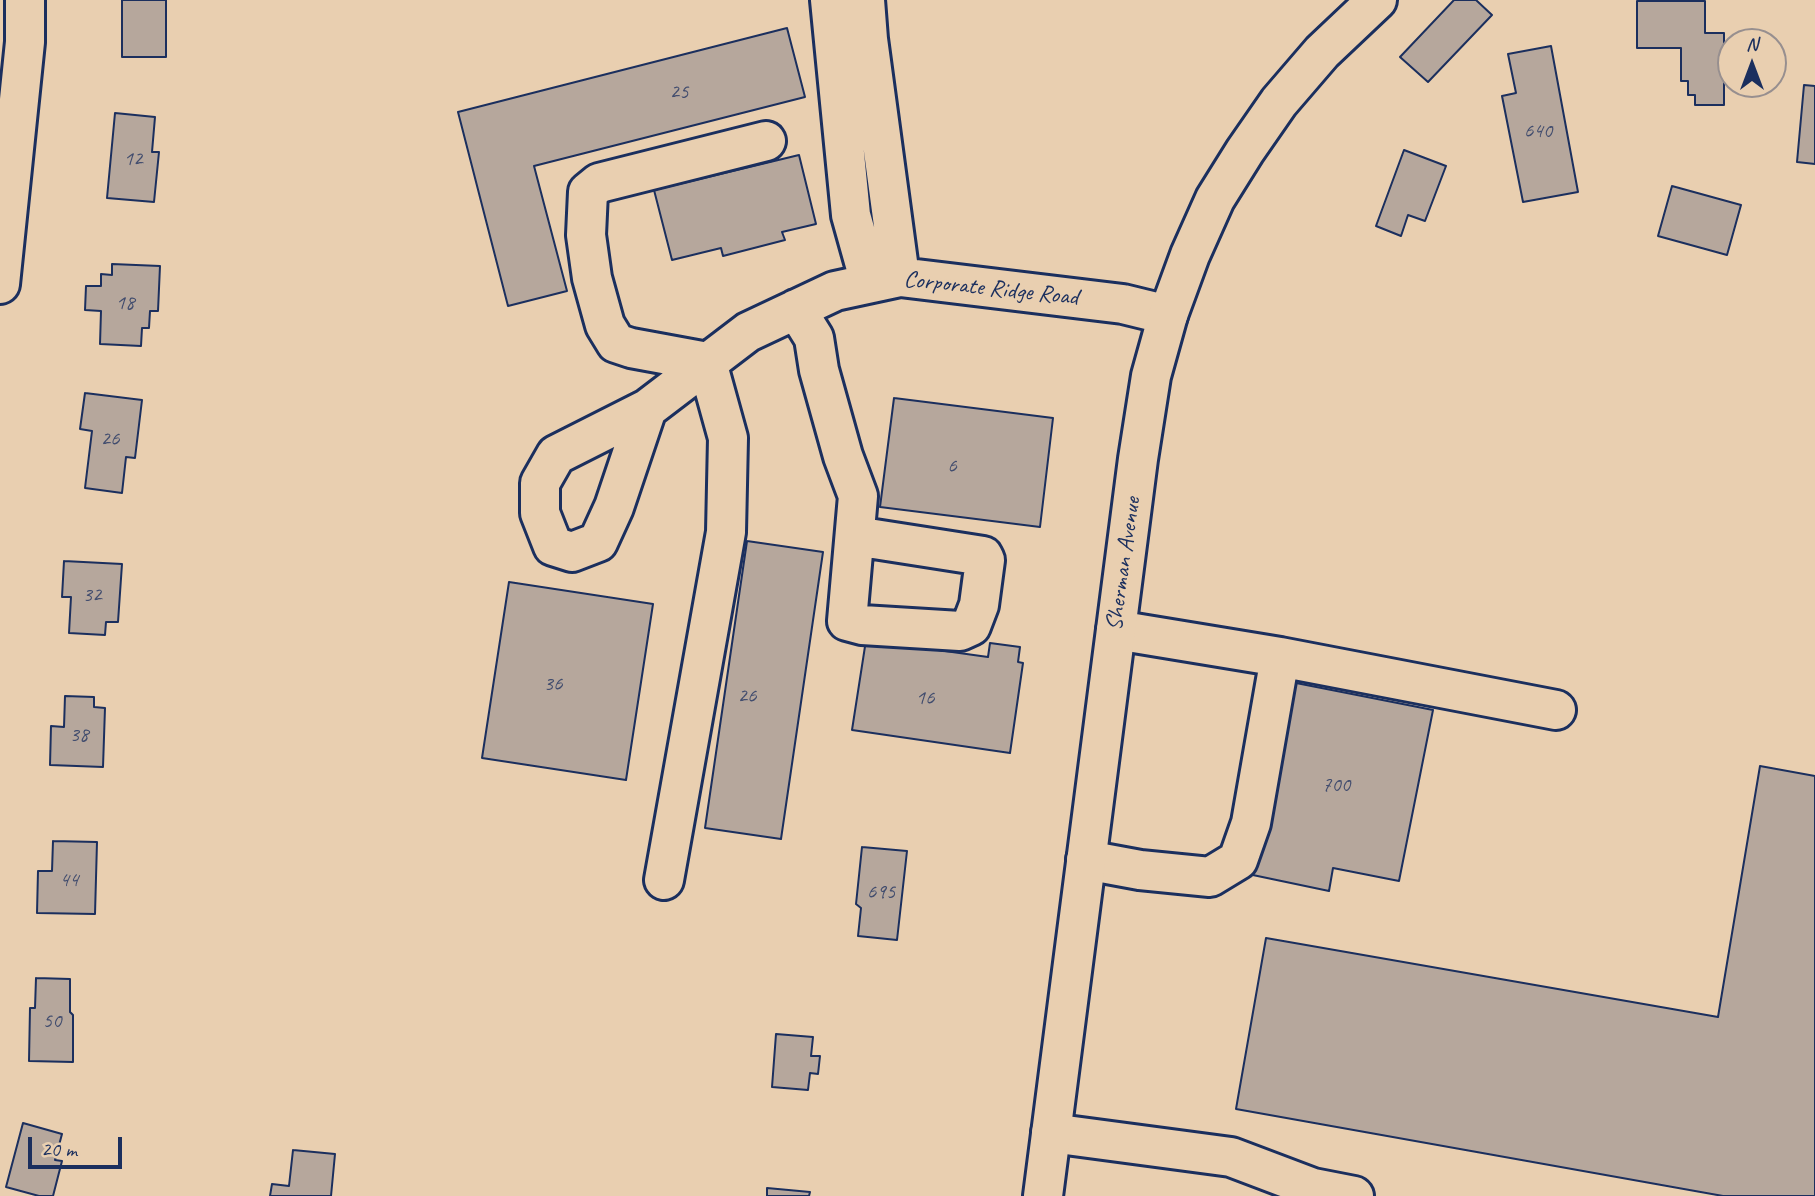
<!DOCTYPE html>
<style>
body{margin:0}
#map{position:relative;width:1815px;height:1196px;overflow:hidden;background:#e9cfb0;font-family:Caveat,sans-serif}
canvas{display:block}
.north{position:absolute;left:1717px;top:28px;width:70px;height:70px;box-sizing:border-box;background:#e9cfb0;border:2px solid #978f8f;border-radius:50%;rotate:0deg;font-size:19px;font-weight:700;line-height:28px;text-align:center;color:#1b2f5e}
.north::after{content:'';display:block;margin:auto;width:24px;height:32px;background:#1b2f5e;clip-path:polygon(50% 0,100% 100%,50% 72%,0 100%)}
.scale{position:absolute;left:28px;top:1137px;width:94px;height:32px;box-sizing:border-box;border:4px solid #1b2f5e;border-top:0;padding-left:9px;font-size:21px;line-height:24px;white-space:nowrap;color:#1b2f5e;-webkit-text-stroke:5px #e9cfb0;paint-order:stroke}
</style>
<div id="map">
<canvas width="1815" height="1196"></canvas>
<div class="north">N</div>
<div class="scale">20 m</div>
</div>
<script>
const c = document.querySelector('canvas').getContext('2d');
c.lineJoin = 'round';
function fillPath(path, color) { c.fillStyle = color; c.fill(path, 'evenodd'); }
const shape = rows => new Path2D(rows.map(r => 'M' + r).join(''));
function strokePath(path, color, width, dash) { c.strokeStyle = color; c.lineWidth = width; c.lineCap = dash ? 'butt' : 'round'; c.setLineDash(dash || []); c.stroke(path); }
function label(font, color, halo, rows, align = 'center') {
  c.font = font + ' Caveat,sans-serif'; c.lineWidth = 6; c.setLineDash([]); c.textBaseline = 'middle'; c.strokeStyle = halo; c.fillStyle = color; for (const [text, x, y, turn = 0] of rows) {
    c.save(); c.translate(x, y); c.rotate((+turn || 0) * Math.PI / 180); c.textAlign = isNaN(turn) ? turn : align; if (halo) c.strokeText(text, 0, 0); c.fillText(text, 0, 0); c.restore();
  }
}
const building = shape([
 [122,0,166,0,166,57,122,57,122,0],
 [1454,0,1476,0,1492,15,1428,82,1400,57,1454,0],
 [1637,1,1705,1,1705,33,1724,33,1724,105,1695,105,1695,95,1688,95,1688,81,1681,81,1681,48,1637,48,1637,1],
 [787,28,805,97,534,166,567,291,508,306,458,112,787,28],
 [1551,46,1578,192,1523,202,1502,96,1516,93,1508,54,1551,46],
 [1804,85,1815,86,1815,164,1797,162,1804,85],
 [115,113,155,117,152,152,159,152,154,202,107,198,115,113],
 [1404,150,1446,166,1425,221,1408,215,1401,236,1376,226,1404,150],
 [799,155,816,224,782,232,785,240,723,256,721,248,672,260,654,190,799,155],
 [1672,186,1741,205,1727,255,1658,236,1672,186],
 [112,264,160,266,158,311,150,311,149,328,142,328,141,346,100,344,101,311,85,310,86,286,101,286,101,274,112,275,112,264],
 [85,393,142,400,135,458,126,457,122,493,85,488,92,431,80,429,85,393],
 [894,398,1053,418,1040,527,880,507,894,398],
 [747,541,823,552,781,839,705,828,747,541],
 [64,561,122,564,118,622,106,622,105,635,69,633,71,597,62,597,64,561],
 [509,582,653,604,626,780,482,758,509,582],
 [866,640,988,657,990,643,1020,647,1018,662,1023,663,1010,753,852,730,866,640],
 [1291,682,1433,710,1399,881,1333,868,1329,891,1248,874,1291,682],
 [65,696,94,697,94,707,105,708,103,767,50,765,51,726,64,727,65,696],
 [1760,766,1815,776,1815,1196,1723,1196,1236,1109,1266,938,1718,1017,1760,766],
 [53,841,97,842,95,914,37,913,38,871,52,871,53,841],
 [862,847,907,851,897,940,858,936,861,908,856,904,862,847],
 [36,978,70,979,70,1012,73,1015,73,1062,29,1061,30,1008,35,1008,36,978],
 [776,1034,813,1037,811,1056,820,1056,818,1074,810,1073,808,1090,772,1087,776,1034],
 [23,1123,62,1134,55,1160,62,1161,53,1196,39,1196,6,1187,23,1123],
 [293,1150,335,1154,331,1196,270,1196,272,1184,289,1186,293,1150],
 [767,1188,810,1192,809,1196,767,1196,767,1188]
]);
fillPath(building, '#b6a79c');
strokePath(building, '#1b2f5e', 2);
const minor = shape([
 [830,0,851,215,870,283],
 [865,0,868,39,900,277],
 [0,284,25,42,25,0],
 [796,309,814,338,819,370,843,456,858,496,847,621,862,625,960,631,971,626,979,605,985,560,983,556,855,536],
 [707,362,631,348,616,343,605,325,592,278,586,235,588,192,599,183,766,141],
 [647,409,614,507,598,542,572,552,553,546,540,513,540,483,556,455,647,409,748,332,835,291,900,277,1123,304,1168,315],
 [1280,657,1556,710],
 [1086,860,1140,870,1210,877,1238,860,1251,823,1280,657,1116,630],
 [664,880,726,532,728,438,707,362],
 [1051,1133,1231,1157,1313,1188,1354,1196]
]);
const major = shape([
 [1043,1196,1138,459,1151,376,1168,315,1190,255,1215,199,1245,151,1279,102,1322,52,1377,0]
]);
strokePath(minor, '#1b2f5e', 44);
strokePath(major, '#1b2f5e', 44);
strokePath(minor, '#e9cfb0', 38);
strokePath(major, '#e9cfb0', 38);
label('21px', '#424d6e', null, [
 ["25",679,92],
 ["640",1538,131],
 ["12",133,159],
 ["18",125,303],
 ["26",110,439],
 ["6",952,466],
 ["32",92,595],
 ["36",553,684],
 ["26",747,696],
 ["16",925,698],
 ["38",79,735],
 ["700",1336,785],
 ["44",69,880],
 ["695",881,892],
 ["50",52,1021]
]);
label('24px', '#1b2f5e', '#e9cfb0', [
 ["Corporate Ridge Road",991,289,6],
 ["Sherman Avenue",1124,564,-82]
]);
</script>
